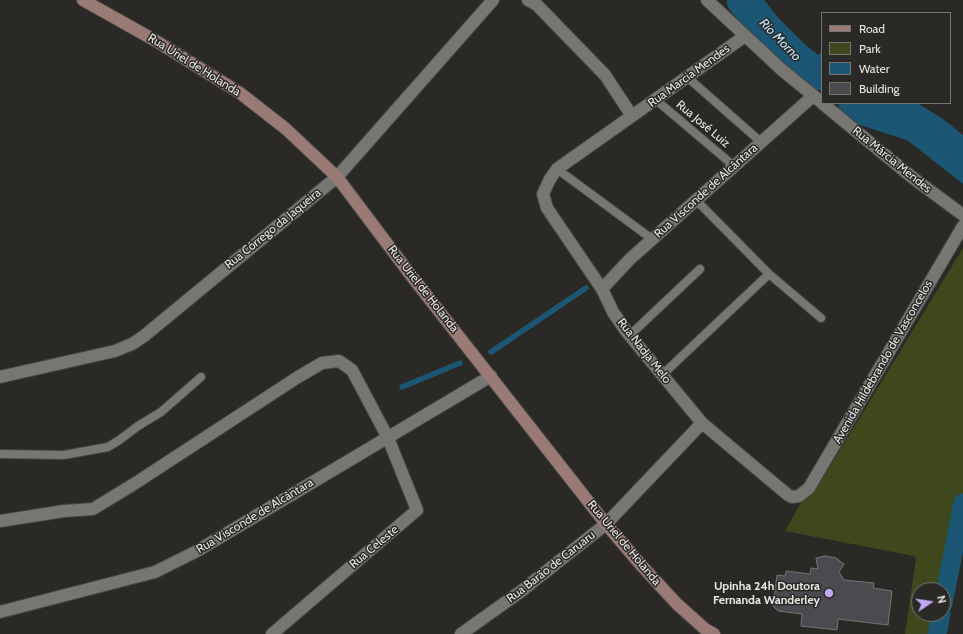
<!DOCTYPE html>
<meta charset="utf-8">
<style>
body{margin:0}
#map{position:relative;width:963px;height:634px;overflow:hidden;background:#2a2926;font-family:Cabin,sans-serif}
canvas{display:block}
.legend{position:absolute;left:821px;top:12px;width:130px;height:92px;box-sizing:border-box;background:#2a2926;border:1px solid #757471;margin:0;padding:5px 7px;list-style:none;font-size:12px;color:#e5e5e2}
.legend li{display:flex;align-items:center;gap:8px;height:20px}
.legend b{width:20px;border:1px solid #757471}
.north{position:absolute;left:911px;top:582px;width:40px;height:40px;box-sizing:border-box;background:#2a2926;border:1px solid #757471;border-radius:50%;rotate:77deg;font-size:11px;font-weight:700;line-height:16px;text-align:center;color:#e5e5e2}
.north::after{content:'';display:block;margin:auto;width:14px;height:18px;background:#c1a8f3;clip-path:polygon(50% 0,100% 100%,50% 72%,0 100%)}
</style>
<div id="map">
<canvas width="963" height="634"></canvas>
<ul class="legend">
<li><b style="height:5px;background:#9a7a74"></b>Road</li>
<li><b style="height:11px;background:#3f481d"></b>Park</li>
<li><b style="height:11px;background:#1b5774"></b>Water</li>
<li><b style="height:11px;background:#4b4a4e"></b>Building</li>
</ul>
<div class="north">N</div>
</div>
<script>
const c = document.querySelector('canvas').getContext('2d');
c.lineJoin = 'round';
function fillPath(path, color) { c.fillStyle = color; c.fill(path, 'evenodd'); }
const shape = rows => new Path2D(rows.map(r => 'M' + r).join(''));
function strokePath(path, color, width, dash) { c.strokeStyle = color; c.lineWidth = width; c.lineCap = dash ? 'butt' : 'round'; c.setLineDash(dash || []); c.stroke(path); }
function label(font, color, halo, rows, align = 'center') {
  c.font = font + ' Cabin,sans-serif'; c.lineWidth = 3; c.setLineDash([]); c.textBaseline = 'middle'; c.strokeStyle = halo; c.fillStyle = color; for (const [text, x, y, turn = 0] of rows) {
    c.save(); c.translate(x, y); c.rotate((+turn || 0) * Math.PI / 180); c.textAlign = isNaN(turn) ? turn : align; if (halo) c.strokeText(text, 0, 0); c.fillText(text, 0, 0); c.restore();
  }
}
fillPath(shape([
 [963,248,963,526,941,634,905,634,916,559,914,556,785,531,803,499,811,496,815,491],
 [919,590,943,590,943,614,919,614]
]), '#3f481d');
fillPath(shape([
 [822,51,822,72,811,63],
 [860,103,917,103,943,119,963,135,963,184]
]), '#1b5774');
strokePath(shape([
 [491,352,586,288],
 [402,387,460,363]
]), '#1b5774', 5.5);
strokePath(shape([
 [943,604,963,503],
 [937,634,941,614]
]), '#1b5774', 19);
strokePath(shape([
 [743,0,767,30,793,56,813,72,822,74],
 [855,103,861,108,917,126,947,148,963,154]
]), '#1b5774', 33);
const building = shape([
 [825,556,836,558,844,564,839,572,844,580,874,583,873,588,892,591,888,625,838,619,837,630,801,626,802,614,778,611,773,606,777,575,785,576,786,571,810,574,811,568,818,569,816,558,825,556]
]);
fillPath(building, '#4b4a4e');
strokePath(building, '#757478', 1);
const lane = shape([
 [687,77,761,142],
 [656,100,734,166],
 [557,169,652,239],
 [696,200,769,274,821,318],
 [630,335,700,269],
 [662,375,769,274],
 [0,454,64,455,108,447,118,441,138,426,161,412,201,377]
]);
const street = shape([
 [528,0,537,5,605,75,632,116],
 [707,0,782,70,820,101],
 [745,36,557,169,550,179,543,194,547,208,602,289,613,312,626,331,702,423,788,495,792,497,799,496,809,488,963,226],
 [822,103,913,178,963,215],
 [602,289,630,259,813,96],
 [0,377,115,351,132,344,144,336,337,177,493,0],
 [0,521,64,511,93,509,134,484,298,377,322,363,339,361,352,370,388,438,417,510,272,634],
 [0,612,155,572,197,551,491,376],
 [461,634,520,592,606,524,702,423]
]);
const secondary = shape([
 [83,0,156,41,240,93,286,129,337,177,413,278,606,524,641,565,677,604,705,629,714,634]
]);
strokePath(lane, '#454542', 10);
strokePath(street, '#454542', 14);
strokePath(secondary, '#454542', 14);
strokePath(lane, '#777673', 8);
strokePath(street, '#777673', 12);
strokePath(secondary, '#9a7a74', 12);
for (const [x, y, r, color] of [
 [829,593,5,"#c1a8f3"]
]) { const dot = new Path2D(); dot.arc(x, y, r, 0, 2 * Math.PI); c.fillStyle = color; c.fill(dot); strokePath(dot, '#2a2926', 1.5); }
label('12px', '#e5e5e2', '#2a2926', [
 ["Rua Uriel de Holanda",194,65,32],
 ["Rua Marcia Mendes",689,76,-36],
 ["Rua José Luiz",703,124,40],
 ["Rua Márcia Mendes",892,160,39],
 ["Rua Visconde de Alcântara",706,191,-42],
 ["Rua Córrego da Jaqueira",273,229,-39],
 ["Rua Uriel de Holanda",423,289,52],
 ["Rua Nadja Melo",644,351,52],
 ["Avenida Hildebrando de Vasconcelos",883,362,-60],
 ["Rua Visconde de Alcântara",255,516,-31],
 ["Rua Uriel de Holanda",624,543,50],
 ["Rua Celeste",374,547,-40],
 ["Rua Barão de Caruaru",551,567,-38]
]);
label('bold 12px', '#e5e5e2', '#2a2926', [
 ["Upinha 24h Doutora",820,586],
 ["Fernanda Wanderley",820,600]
], 'right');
label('italic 13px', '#bde4fa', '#2a2926', [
 ["Rio Morno",780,40,46]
]);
</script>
